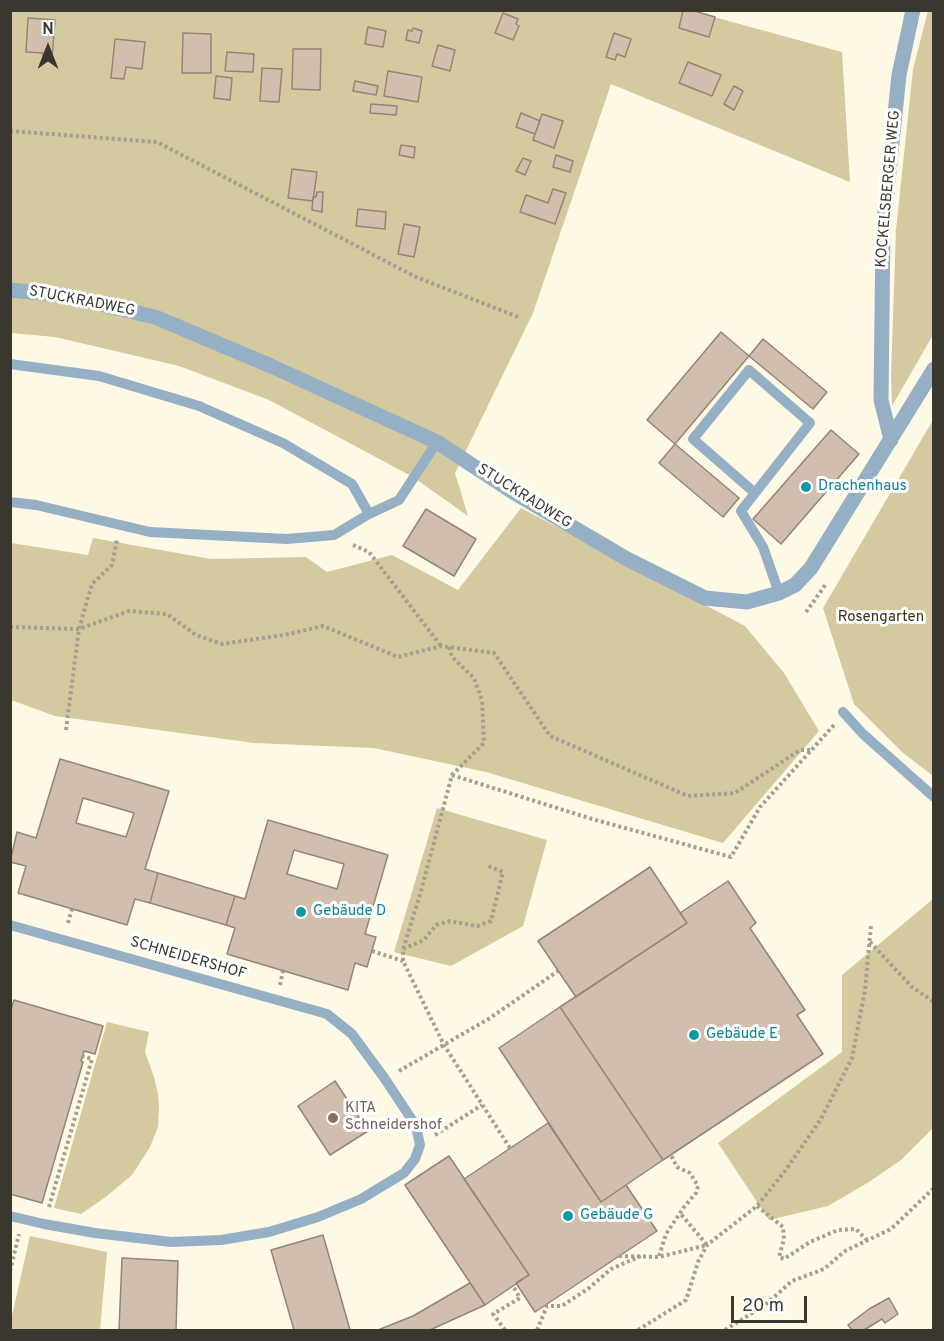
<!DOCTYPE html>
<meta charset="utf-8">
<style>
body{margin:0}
#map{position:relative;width:944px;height:1341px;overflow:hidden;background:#fef9e5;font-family:Overpass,sans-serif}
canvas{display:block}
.frame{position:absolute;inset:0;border:12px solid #3a372e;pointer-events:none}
.north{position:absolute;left:18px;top:18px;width:60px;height:60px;-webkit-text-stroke:4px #fff;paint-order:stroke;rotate:0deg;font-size:16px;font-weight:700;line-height:24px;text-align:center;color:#3a372e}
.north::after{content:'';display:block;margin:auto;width:21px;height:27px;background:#3a372e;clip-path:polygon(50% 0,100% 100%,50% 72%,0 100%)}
.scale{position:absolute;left:731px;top:1296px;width:76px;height:27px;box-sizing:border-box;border:3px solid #3a372e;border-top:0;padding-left:8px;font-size:18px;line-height:21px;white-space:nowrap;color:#3a372e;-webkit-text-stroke:4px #fff;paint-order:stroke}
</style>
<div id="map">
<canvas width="944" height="1341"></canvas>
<div class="frame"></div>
<div class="north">N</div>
<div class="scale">20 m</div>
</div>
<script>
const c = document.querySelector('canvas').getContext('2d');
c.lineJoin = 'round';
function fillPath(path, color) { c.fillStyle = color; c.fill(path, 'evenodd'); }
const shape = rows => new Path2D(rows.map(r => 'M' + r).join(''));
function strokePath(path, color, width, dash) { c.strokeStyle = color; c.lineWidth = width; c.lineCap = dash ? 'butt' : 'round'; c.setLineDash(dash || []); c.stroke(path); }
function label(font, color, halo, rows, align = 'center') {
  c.font = font + ' Overpass,sans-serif'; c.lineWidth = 6; c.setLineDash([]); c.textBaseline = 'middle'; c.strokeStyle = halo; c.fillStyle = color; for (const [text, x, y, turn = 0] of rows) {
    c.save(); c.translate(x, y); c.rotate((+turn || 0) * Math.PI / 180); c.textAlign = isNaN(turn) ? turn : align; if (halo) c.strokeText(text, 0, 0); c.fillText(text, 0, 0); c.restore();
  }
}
fillPath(shape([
 [10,11,692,11,842,52,850,182,611,84,533,313,455,473,468,516,413,477,269,400,179,366,55,337,11,333],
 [928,11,934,11,933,335,892,406,891,375,896,230,913,69],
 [933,420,933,776,902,752,854,704,823,608],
 [521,508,745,626,784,673,819,731,723,843,486,772,374,748,254,743,55,716,11,700,11,543,88,555,93,538,211,559,306,557,327,572,392,555,458,590],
 [437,808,547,840,523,926,451,966,394,952],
 [933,899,933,1128,901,1160,869,1182,828,1206,769,1220,718,1143,842,1052,842,975],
 [107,1022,149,1032,145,1052,154,1077,158,1094,159,1108,158,1127,150,1147,132,1175,107,1196,81,1214,54,1208],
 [30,1236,107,1252,100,1330,11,1330,11,1320]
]), '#d5c99f');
const building = shape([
 [683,10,691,10,715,17,709,37,679,28,683,10],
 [503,13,518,19,516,24,519,26,513,40,495,33,503,13],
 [28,18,55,20,52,58,43,57,43,53,26,52,28,18],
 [368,27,386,31,383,47,365,44,368,27],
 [413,28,422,31,419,43,406,40,408,30,412,31,413,28],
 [183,33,211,34,211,73,182,73,183,33],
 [614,33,631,39,625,57,617,54,615,60,606,57,614,33],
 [115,39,145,42,142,69,126,67,124,79,111,78,115,39],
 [438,45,455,50,450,71,432,66,438,45],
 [293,49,321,49,320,90,292,89,293,49],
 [227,52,254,54,253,72,225,71,227,52],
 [688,62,721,75,712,96,679,83,688,62],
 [262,68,282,69,279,102,260,101,262,68],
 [388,71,422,77,418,102,384,96,388,71],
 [216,76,232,78,230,100,214,98,216,76],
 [355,81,378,86,376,95,353,91,355,81],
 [734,86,743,91,734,110,724,104,734,86],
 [371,104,397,106,396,115,370,113,371,104],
 [521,113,540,121,535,134,516,127,521,113],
 [542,114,563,121,554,148,533,140,542,114],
 [401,145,415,147,414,158,399,155,401,145],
 [556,155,573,161,570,172,553,167,556,155],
 [523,158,531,161,525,175,516,171,523,158],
 [292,169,317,172,313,201,288,198,292,169],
 [553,189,566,193,555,224,520,212,526,195,548,203,553,189],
 [317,192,323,192,322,212,312,210,313,197,316,197,317,192],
 [358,209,386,212,385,229,356,226,358,209],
 [404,224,420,227,414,257,398,254,404,224],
 [721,332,749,356,675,444,647,420,721,332],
 [763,339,827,392,813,409,749,356,763,339],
 [831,430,859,454,781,544,753,519,831,430],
 [675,444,739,498,723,517,659,463,675,444],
 [426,509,476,539,454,576,403,546,426,509],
 [60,759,169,791,145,869,158,873,150,903,135,899,127,925,18,893,26,866,10,862,17,832,36,838,60,759],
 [83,798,134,813,126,837,76,823,83,798],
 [268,820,388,855,365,934,376,937,367,967,355,963,348,990,227,954,235,928,226,925,235,896,245,899,268,820],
 [294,850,344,864,337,889,287,874,294,850],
 [650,867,687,923,576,997,538,941,650,867],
 [158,873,235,896,226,925,150,903,158,873],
 [728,881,756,923,750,928,805,1010,797,1015,823,1054,663,1160,560,1007,687,923,680,913,728,881],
 [14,1000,103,1026,95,1054,84,1051,81,1061,83,1062,42,1203,10,1194,10,1012,14,1000],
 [560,1007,663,1160,601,1202,499,1048,560,1007],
 [335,1081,368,1131,330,1155,298,1106,335,1081],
 [548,1123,601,1202,626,1185,657,1231,535,1312,516,1283,529,1275,464,1179,548,1123],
 [449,1156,529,1275,485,1305,405,1185,449,1156],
 [323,1235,350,1330,294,1330,271,1250,323,1235],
 [122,1258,178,1261,176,1330,119,1330,122,1258],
 [470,1283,485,1305,430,1330,378,1330,413,1316,470,1283],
 [889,1298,898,1314,885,1323,882,1319,864,1330,852,1330,848,1325,869,1309,889,1298]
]);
fillPath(building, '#d2bead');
strokePath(building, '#968474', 1.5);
strokePath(shape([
 [10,131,157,142,416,277,521,318],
 [353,545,369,552,441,646],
 [806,612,826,584],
 [10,627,79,629,129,611,167,614,196,635,222,644,284,635,323,626,398,657,441,646,494,653,550,736,688,796,735,793,800,750,813,750],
 [449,647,452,657,474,678,482,700,484,743,452,775,421,891,403,950,403,961,444,1045,510,1148],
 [66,730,79,629,92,584,112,565,117,540],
 [452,775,592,819,731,857,760,807,834,725],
 [68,923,72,909],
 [870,942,912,987,934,1002],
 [403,949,424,940,436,925,450,921,477,926,491,921,503,872,488,866],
 [372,951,403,961],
 [280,985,283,971],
 [399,1071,490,1018,558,971],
 [435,1135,482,1105],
 [757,1206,783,1227,784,1239,779,1257,784,1259,810,1242,838,1230,856,1229,868,1241],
 [49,1207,92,1059,82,1056],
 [619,1256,659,1257,707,1245,680,1213],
 [659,1256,666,1234,684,1207,696,1193,698,1186,690,1173,677,1167,671,1155],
 [10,1271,19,1234],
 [505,1330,493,1314,520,1298,513,1286],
 [537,1330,547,1306,562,1306,589,1288,611,1269,643,1255],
 [638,1330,686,1300,698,1262,707,1245,757,1206,785,1171,821,1119,852,1058,865,990,871,925],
 [725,1330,765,1305,792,1281,824,1269,845,1251,891,1229,934,1188]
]), '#a4a091', 4, [3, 3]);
strokePath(shape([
 [10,364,99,376,199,406,283,443,352,484,369,514],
 [755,493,693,439,749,370,810,423,755,493,741,511,763,547,779,593],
 [10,502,36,505,150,532,287,539,334,535,369,514,399,500,437,442],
 [843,712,863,734,934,797],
 [10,925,327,1014,352,1034,385,1079,416,1126,420,1145,415,1159,404,1173,361,1199,318,1217,269,1232,221,1240,171,1242,95,1233,44,1224,10,1216]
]), '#95b0c5', 10);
strokePath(shape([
 [10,290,61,295,155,317,271,366,437,442,513,492,627,559,705,598,747,602,779,593,795,585,811,568,934,369],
 [891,440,881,400,883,230,899,75,913,10]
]), '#95b0c5', 15);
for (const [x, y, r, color] of [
 [806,487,6,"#0f9aa8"],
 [301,912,6,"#0f9aa8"],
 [694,1035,6,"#0f9aa8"],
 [333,1118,6,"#8d6e63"],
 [568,1216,6,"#0f9aa8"]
]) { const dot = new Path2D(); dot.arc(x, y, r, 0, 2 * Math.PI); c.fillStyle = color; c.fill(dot); strokePath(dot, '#fff', 2); }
label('15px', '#3a372e', '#fff', [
 ["KOCKELSBERGER WEG",889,189,-85],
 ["STUCKRADWEG",82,302,11],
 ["STUCKRADWEG",524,497,32],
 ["SCHNEIDERSHOF",188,959,16]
]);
label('15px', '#0d838f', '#fff', [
 ["Drachenhaus",818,487],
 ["Gebäude D",313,912],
 ["Gebäude E",706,1035],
 ["Gebäude G",580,1216]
], 'left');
label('15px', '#393111', '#fff', [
 ["Rosengarten",881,618]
]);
label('15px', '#785e54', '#fff', [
 ["KITA",345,1109],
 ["Schneidershof",345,1126]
], 'left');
</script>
